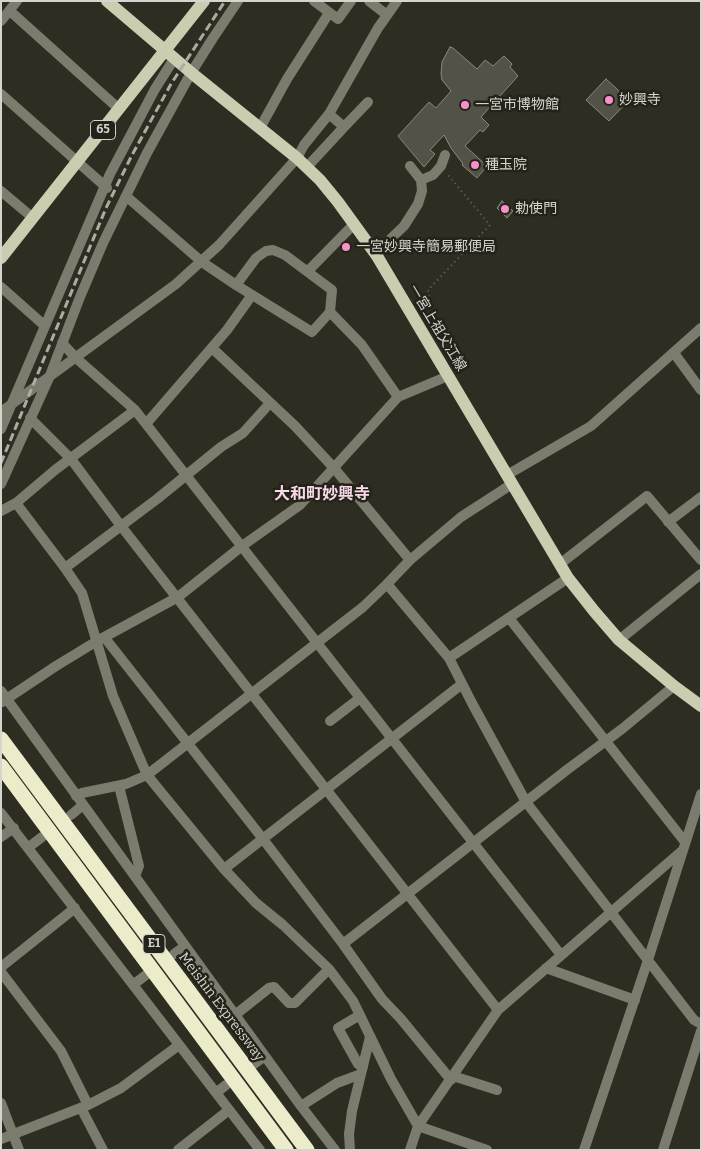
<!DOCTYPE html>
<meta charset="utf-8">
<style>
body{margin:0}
#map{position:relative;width:702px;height:1151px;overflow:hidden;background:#2d2d22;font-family:Bitter,serif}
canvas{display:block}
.frame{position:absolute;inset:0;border:2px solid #d5d5cf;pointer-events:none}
</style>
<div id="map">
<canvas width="702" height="1151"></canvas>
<div class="frame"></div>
</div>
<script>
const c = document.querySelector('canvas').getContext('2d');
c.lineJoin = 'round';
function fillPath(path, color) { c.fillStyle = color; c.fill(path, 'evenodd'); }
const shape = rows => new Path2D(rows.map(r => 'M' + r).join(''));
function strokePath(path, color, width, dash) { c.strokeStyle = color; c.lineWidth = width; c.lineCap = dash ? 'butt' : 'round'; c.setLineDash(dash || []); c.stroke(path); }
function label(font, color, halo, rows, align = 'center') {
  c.font = font + ' Bitter,"Noto Sans JP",serif'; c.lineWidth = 5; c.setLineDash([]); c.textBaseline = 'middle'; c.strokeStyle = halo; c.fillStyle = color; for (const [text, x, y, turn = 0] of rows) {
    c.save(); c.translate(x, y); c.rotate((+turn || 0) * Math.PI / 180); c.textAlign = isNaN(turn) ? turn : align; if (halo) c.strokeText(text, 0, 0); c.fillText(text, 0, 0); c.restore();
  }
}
const building = shape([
 [450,47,453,48,477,69,485,60,493,66,504,56,512,64,510,67,518,76,481,117,489,125,483,132,480,130,465,146,487,166,477,178,462,165,463,164,451,148,444,135,430,150,435,154,424,167,398,136,429,102,436,108,451,91,442,80,441,74,442,62,450,47],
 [606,79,629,100,609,121,586,100,606,79],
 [502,201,513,211,507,218,497,208,502,201]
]);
fillPath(building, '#525247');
strokePath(building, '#89897d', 1);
strokePath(shape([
 [417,305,429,297,428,290,490,225,447,174]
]), '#6b6b62', 2, [1, 4]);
strokePath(shape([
 [314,1,338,19,351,1],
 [369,1,387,15],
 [10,11,119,109],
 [1,21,17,1],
 [1,94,107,188],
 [344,127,368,102],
 [260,128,287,79,329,13],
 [307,167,344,127,329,114],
 [421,180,433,175,441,166,445,155],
 [1,191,33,218],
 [126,196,202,262,236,285,312,332,330,312],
 [377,256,381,248,404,226,418,204,422,191,421,180,410,166],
 [308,271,354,224],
 [236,285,256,258,266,251,273,250,285,255,332,290,330,312,362,345,398,397],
 [1,287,45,326],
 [62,343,76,358,135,410,146,424,561,955],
 [212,348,295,426,334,468,410,560],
 [674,353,701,390],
 [1,412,176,284,219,245,297,158,304,145,329,114,378,28,397,1],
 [30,418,71,459,121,526,498,1010],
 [146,424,227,330,252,295],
 [1,429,110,174,155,89,174,59],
 [507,475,591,426,701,328],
 [1,484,49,378,80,297,103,243,147,153,191,73,213,38,238,1],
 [16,503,65,568,82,593,113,696,147,775,224,869,256,903,283,925,329,969,353,1001,391,1079,418,1126,487,1150],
 [1,511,16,503,55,470,135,410],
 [668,522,701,497],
 [560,564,647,496,701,560],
 [65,568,157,499,221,447,243,433,270,403],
 [387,584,410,560,461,517,512,484],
 [509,618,685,842],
 [105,638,263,839,343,944,382,999,401,1019,451,1080],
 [619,640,701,574],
 [449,658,568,578],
 [1,691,301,1106,335,1150],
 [2,702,56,666,97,641,178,597,242,546,300,505,398,397,448,376],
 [330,721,360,698],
 [119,786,139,866,135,876],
 [76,796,82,793,126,784,147,775,363,607,387,584,449,658,473,705,526,802,694,1020,701,1024],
 [1,813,260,1150],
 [71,815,83,805],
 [1,837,14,828],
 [29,847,42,837],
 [224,869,462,684],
 [343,944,568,769,622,729,674,686],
 [174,954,185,946],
 [1,967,75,908],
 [546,968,635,1000],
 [1,972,61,1051,88,1105],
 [134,984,146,975],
 [235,1015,269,988,274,987,289,1003,295,1003,329,969],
 [360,1015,338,1028,358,1064,363,1067],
 [254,1064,265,1056],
 [453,1076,497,1090],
 [216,1093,226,1085],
 [1,1103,19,1150],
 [301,1106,337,1083,361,1074],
 [81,1108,103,1150],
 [1,1139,88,1105,121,1088,179,1045],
 [178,1150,229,1110],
 [350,1150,349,1134,352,1111,370,1037],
 [410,1150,418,1126,498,1010,683,850],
 [584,1150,648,960,701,794],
 [663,1150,701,1031]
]), '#7c7c6e', 10);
strokePath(shape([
 [107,1,194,75,297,158,320,180,338,202,377,256,568,578,594,611,619,640,674,686,701,706],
 [1,258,204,1]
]), '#ccccb1', 12);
strokePath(shape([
 [1,739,307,1150],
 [1,766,286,1150]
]), '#ececcb', 15);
strokePath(shape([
 [1,463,106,208,132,155,171,84,225,1]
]), '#acaca5', 3, [8, 4]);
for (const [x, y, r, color] of [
 [609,100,5,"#f890cc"],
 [465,105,5,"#f890cc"],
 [475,165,5,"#f890cc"],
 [505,209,5,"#f890cc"],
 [346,247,5,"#f890cc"]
]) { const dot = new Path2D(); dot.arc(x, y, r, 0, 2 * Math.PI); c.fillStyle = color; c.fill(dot); strokePath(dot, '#232319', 2); }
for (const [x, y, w] of [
 [103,130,25],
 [154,944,22]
]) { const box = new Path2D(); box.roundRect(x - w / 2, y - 9.5, w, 19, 4); c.fillStyle = '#232319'; c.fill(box); strokePath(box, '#d5d5cf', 1); }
label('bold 12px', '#d5d5cf', null, [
 ["65",103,130],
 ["E1",154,944]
]);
label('14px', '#d5d5cf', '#232319', [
 ["妙興寺",619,100],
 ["一宮市博物館",475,105],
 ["種玉院",485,165],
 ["勅使門",515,209],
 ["一宮妙興寺簡易郵便局",356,247]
], 'left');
label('14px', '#d5d5cf', '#232319', [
 ["一宮上祖父江線",437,328,59],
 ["Meishin Expressway",221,1007,53]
]);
label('bold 16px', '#f8d9e9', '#232319', [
 ["大和町妙興寺",322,495]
]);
</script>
